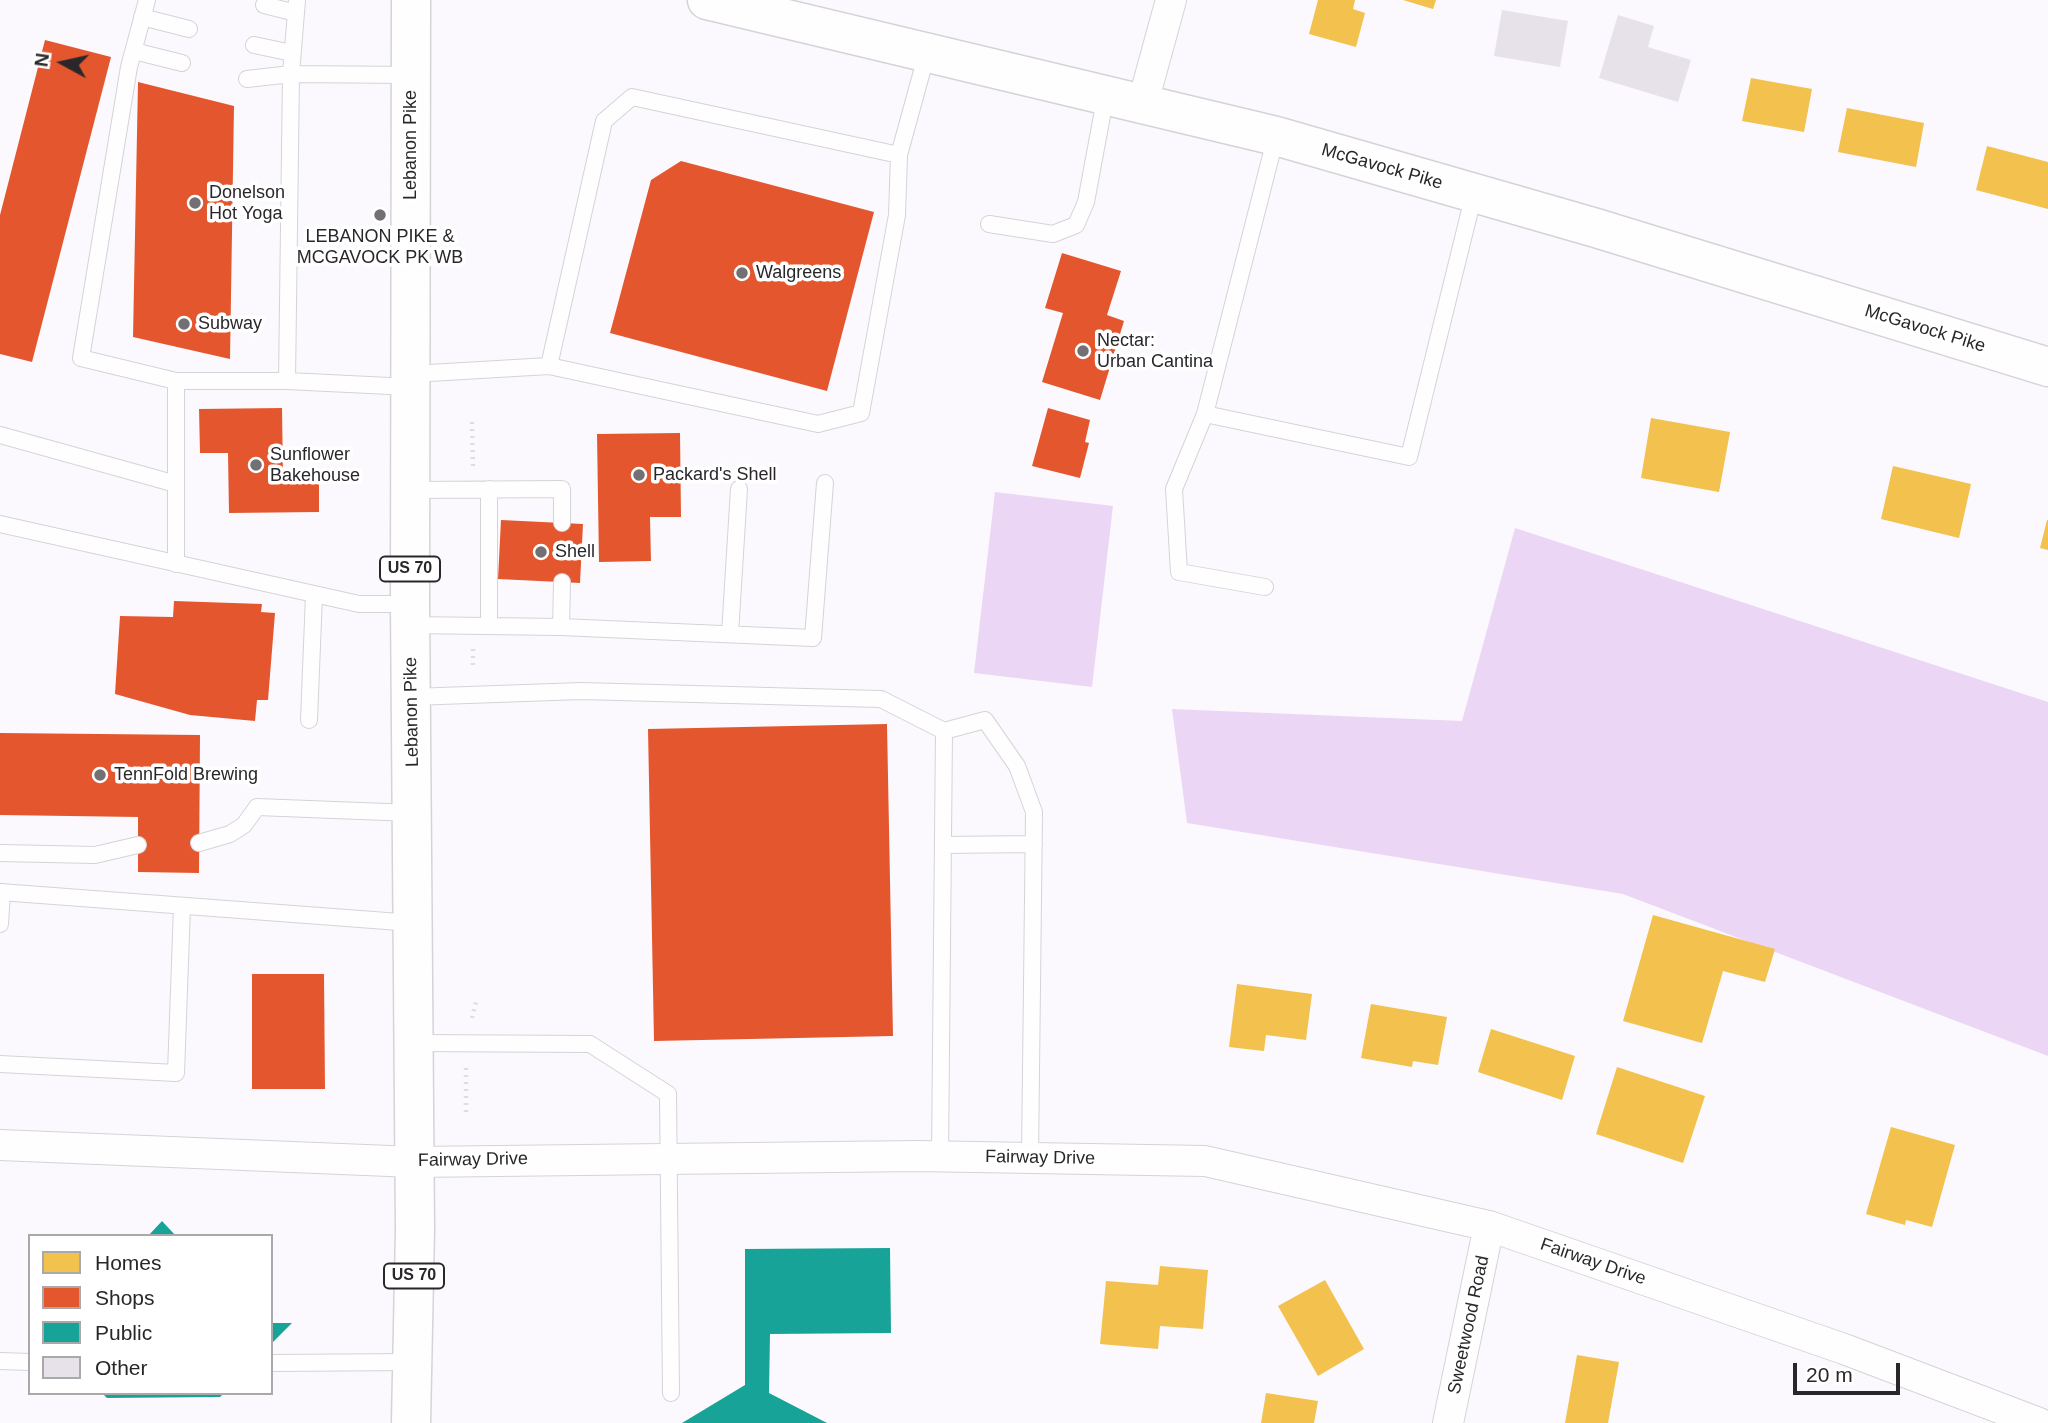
<!DOCTYPE html>
<style>
body{margin:0}
#map{position:relative;width:2048px;height:1423px;overflow:hidden;background:#fbf9fd;font-family:Arial,sans-serif}
canvas{display:block}
.legend{position:absolute;left:28px;top:1234px;width:245px;height:161px;box-sizing:border-box;background:#fff;border:2px solid #aaa9aa;margin:0;padding:9px 12px;list-style:none;font-size:21px;color:#2a272b}
.legend li{display:flex;align-items:center;gap:14px;height:35px}
.legend b{width:35px;border:2px solid #aaa9aa}
.north{position:absolute;left:28px;top:28px;width:70px;height:70px;-webkit-text-stroke:5px #fff;paint-order:stroke;rotate:278deg;font-size:19px;font-weight:700;line-height:28px;text-align:center;color:#2a272b}
.north::after{content:'';display:block;margin:auto;width:24px;height:32px;background:#2a272b;clip-path:polygon(50% 0,100% 100%,50% 72%,0 100%)}
.scale{position:absolute;left:1793px;top:1363px;width:107px;height:32px;box-sizing:border-box;border:4px solid #2a272b;border-top:0;padding-left:9px;font-size:21px;line-height:24px;white-space:nowrap;color:#2a272b;-webkit-text-stroke:5px #fff;paint-order:stroke}
</style>
<div id="map">
<canvas width="2048" height="1423"></canvas>
<ul class="legend">
<li><b style="height:19px;background:#f2c14e"></b>Homes</li>
<li><b style="height:19px;background:#e4572e"></b>Shops</li>
<li><b style="height:19px;background:#17a398"></b>Public</li>
<li><b style="height:19px;background:#e7e2ea"></b>Other</li>
</ul>
<div class="north">N</div>
<div class="scale">20 m</div>
</div>
<script>
const c = document.querySelector('canvas').getContext('2d');
c.lineJoin = 'round';
function fillPath(path, color) { c.fillStyle = color; c.fill(path, 'evenodd'); }
const shape = rows => new Path2D(rows.map(r => 'M' + r).join(''));
function strokePath(path, color, width, dash) { c.strokeStyle = color; c.lineWidth = width; c.lineCap = dash ? 'butt' : 'round'; c.setLineDash(dash || []); c.stroke(path); }
function label(font, color, halo, rows, align = 'center') {
  c.font = font + ' Arial,sans-serif'; c.lineWidth = 7; c.setLineDash([]); c.textBaseline = 'middle'; c.strokeStyle = halo; c.fillStyle = color; for (const [text, x, y, turn = 0] of rows) {
    c.save(); c.translate(x, y); c.rotate((+turn || 0) * Math.PI / 180); c.textAlign = isNaN(turn) ? turn : align; if (halo) c.strokeText(text, 0, 0); c.fillText(text, 0, 0); c.restore();
  }
}
fillPath(shape([
 [995,492,1113,506,1092,687,974,673],
 [1515,528,2048,702,2048,1056,1623,894,1187,823,1172,709,1462,721]
]), '#ebd7f5');
fillPath(shape([
 [1318,0,1355,0,1353,9,1365,13,1356,47,1309,34],
 [1403,0,1436,0,1433,9],
 [1751,78,1812,89,1804,132,1742,121],
 [1847,108,1924,123,1916,167,1838,152],
 [1987,146,2048,162,2048,209,1976,190],
 [1651,418,1730,432,1719,492,1641,478],
 [1893,466,1971,484,1959,538,1881,519],
 [2047,520,2048,520,2048,550,2040,548],
 [1653,915,1775,949,1765,982,1723,971,1702,1043,1623,1021],
 [1237,984,1312,994,1306,1040,1266,1035,1264,1051,1229,1047],
 [1371,1004,1447,1017,1438,1065,1413,1061,1412,1067,1361,1058],
 [1491,1029,1575,1056,1562,1100,1478,1072],
 [1617,1067,1705,1096,1683,1163,1596,1134],
 [1891,1127,1955,1145,1932,1227,1906,1220,1905,1225,1866,1214],
 [1160,1266,1208,1270,1203,1329,1160,1326,1158,1349,1100,1344,1106,1281,1158,1285],
 [1325,1280,1364,1349,1318,1376,1278,1306],
 [1577,1355,1619,1362,1608,1423,1565,1423],
 [1266,1393,1318,1401,1314,1423,1261,1423]
]), '#f2c14e');
fillPath(shape([
 [45,40,111,57,32,362,0,354,0,215],
 [138,82,234,106,230,359,133,337],
 [681,161,874,212,827,391,610,333,651,180],
 [1062,253,1121,271,1107,315,1124,321,1100,400,1042,382,1063,313,1045,308],
 [282,408,283,477,319,477,319,512,229,513,228,453,200,453,199,409],
 [1048,408,1090,420,1085,442,1089,443,1080,478,1032,466],
 [680,433,681,517,650,517,651,561,599,562,597,434],
 [501,520,583,524,580,583,498,579],
 [174,601,262,604,261,612,275,613,268,700,257,700,255,721,190,715,115,694,120,616,173,617],
 [887,724,893,1036,654,1041,648,729],
 [0,733,200,735,199,873,138,872,138,817,0,815],
 [252,974,324,974,325,1089,252,1089]
]), '#e4572e');
fillPath(shape([
 [162,1221,176,1236,148,1236],
 [890,1248,891,1333,770,1334,769,1393,827,1423,682,1423,745,1385,745,1249],
 [271,1323,292,1323,271,1344],
 [102,1393,224,1393,220,1397,107,1398]
]), '#17a398');
fillPath(shape([
 [1502,10,1568,21,1560,67,1494,56],
 [1618,15,1654,26,1648,47,1691,60,1678,102,1599,78]
]), '#e7e2ea');
const lane = shape([
 [147,0,129,67,81,358,176,381],
 [264,5,296,13],
 [142,17,189,29],
 [254,45,292,53],
 [134,51,182,63],
 [247,79,291,74,297,0],
 [1276,136,1205,414,1409,457,1474,194],
 [899,155,927,53],
 [989,224,1053,234,1076,225,1086,202,1106,94],
 [412,374,549,366,818,424,861,413,897,215,899,155,632,97,604,121,549,366],
 [410,387,287,381,291,74,411,75],
 [1205,414,1174,489,1179,572,1265,587],
 [0,435,176,484],
 [411,490,562,489,562,523],
 [0,524,359,604,410,604],
 [176,564,176,381,287,381],
 [410,625,561,627,562,582],
 [489,625,489,489],
 [561,627,813,638,825,483],
 [730,634,739,489],
 [412,697,581,691,881,699,944,731,940,1156],
 [309,720,314,595],
 [944,731,985,720,1017,766,1034,812,1030,1158],
 [199,843,230,834,244,825,257,807,412,813],
 [943,845,1034,844],
 [0,853,95,855,138,845],
 [0,892,413,923],
 [0,924,2,892],
 [413,1043,590,1044,668,1094,671,1393],
 [0,1064,176,1073,182,907],
 [0,1361,30,1362],
 [271,1363,412,1362]
]);
const street = shape([
 [1143,102,1171,0],
 [0,1145,414,1162,917,1156,1205,1161,1489,1226,1844,1349,2039,1423],
 [1448,1423,1489,1226]
]);
const secondary = shape([
 [707,0,1276,136,1596,228,2048,367]
]);
const primary = shape([
 [411,0,410,604,415,1230,411,1423]
]);
strokePath(lane, '#d5d3d7', 18);
strokePath(street, '#d5d3d7', 32);
strokePath(secondary, '#d5d3d7', 41);
strokePath(primary, '#d5d3d7', 41);
strokePath(shape([
 [472,422,473,466],
 [473,649,473,666],
 [472,1018,477,998],
 [466,1068,466,1116]
]), '#dedede', 4.5, [2, 5]);
strokePath(lane, '#fefeff', 16);
strokePath(street, '#fefeff', 30);
strokePath(secondary, '#fefeff', 38);
strokePath(primary, '#fefeff', 38);
for (const [x, y, r, color] of [
 [195,203,7,"#737074"],
 [380,215,7,"#737074"],
 [742,273,7,"#737074"],
 [184,324,7,"#737074"],
 [1083,351,7,"#737074"],
 [256,465,7,"#737074"],
 [639,475,7,"#737074"],
 [541,552,7,"#737074"],
 [100,775,7,"#737074"]
]) { const dot = new Path2D(); dot.arc(x, y, r, 0, 2 * Math.PI); c.fillStyle = color; c.fill(dot); strokePath(dot, '#fff', 2.5); }
for (const [x, y, w] of [
 [410,569,60],
 [414,1276,60]
]) { const box = new Path2D(); box.roundRect(x - w / 2, y - 12.5, w, 25, 5); c.fillStyle = '#fff'; c.fill(box); strokePath(box, '#2a272b', 2); }
label('bold 16px', '#2a272b', null, [
 ["US 70",410,569],
 ["US 70",414,1276]
]);
label('18px', '#2a272b', '#fff', [
 ["Lebanon Pike",411,145,-90],
 ["McGavock Pike",1382,167,16],
 ["McGavock Pike",1925,329,17],
 ["Lebanon Pike",412,712,-91],
 ["Fairway Drive",1040,1158,1],
 ["Fairway Drive",473,1160,-1],
 ["Fairway Drive",1593,1262,19],
 ["Sweetwood Road",1469,1325,-78]
]);
label('18px', '#2a272b', '#fff', [
 ["Donelson",209,193],
 ["Hot Yoga",209,214],
 ["LEBANON PIKE &",380,237,"center"],
 ["MCGAVOCK PK WB",380,258,"center"],
 ["Walgreens",756,273],
 ["Subway",198,324],
 ["Nectar:",1097,341],
 ["Urban Cantina",1097,362],
 ["Sunflower",270,455],
 ["Bakehouse",270,476],
 ["Packard's Shell",653,475],
 ["Shell",555,552],
 ["TennFold Brewing",114,775]
], 'left');
</script>
